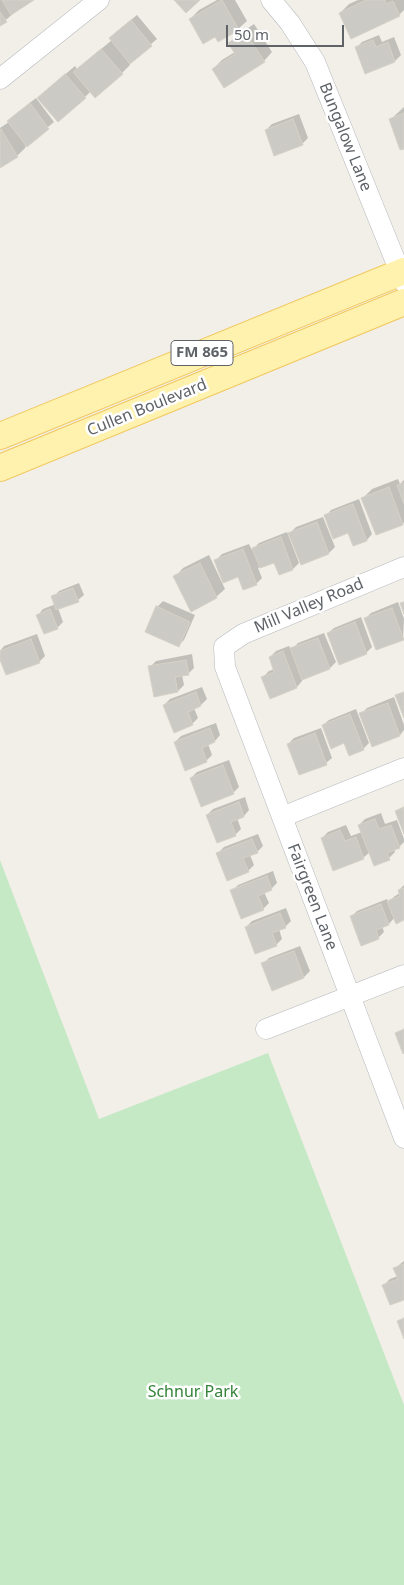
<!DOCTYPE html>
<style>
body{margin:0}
#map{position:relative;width:404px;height:1585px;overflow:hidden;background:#f1efe8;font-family:"Noto Sans",sans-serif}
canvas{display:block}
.scale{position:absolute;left:226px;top:25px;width:118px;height:22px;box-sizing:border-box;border:2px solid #5f6368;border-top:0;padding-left:6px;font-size:15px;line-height:18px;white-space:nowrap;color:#5f6368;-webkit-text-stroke:4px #fff;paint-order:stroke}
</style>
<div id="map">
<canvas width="404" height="1585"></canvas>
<div class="scale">50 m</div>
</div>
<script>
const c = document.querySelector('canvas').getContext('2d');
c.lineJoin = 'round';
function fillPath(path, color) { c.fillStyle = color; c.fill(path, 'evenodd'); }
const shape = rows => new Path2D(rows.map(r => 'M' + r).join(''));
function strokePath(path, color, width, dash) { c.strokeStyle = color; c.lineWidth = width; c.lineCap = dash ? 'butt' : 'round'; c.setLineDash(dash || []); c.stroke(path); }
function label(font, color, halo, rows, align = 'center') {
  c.font = font + ' "Noto Sans",sans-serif'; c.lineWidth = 5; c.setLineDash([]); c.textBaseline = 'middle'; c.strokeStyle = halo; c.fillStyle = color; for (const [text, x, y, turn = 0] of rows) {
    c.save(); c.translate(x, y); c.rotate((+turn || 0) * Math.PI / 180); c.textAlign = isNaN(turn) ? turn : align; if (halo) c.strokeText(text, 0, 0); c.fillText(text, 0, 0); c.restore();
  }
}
fillPath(shape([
 [0,860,99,1119,268,1053,404,1405,404,1585,0,1585]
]), '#c5e8c5');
fillPath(shape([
 [0,0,31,0,15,12,0,25],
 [217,0,235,0,247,21,238,29,216,36,190,19,199,10],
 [358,0,404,0,404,10,399,15,340,13,349,4],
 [137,15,157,39,129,63,130,65,122,73,91,91,85,97,48,89,75,66,77,69,112,40,116,32],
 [254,24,272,52,264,61,213,69,222,60,235,52,230,44,238,35],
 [379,35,382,42,394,37,401,55,395,61,365,72,356,48,362,42],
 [36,98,54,122,25,146,26,147,17,156,0,167,0,128,9,122,9,121,14,115],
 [404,107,404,147,390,120],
 [299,114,308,138,302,144,266,130,272,124],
 [398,479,400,484,404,480,404,522,403,524,363,498,372,489],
 [359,499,372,534,367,540,353,545,348,532,326,516,331,510],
 [323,517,335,547,329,553,302,563,290,533,296,527],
 [287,532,299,563,293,569,280,574,275,561,258,568,262,578,256,584,239,575,216,560,222,554,249,544,252,550,259,543],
 [209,555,225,589,216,597,175,577,183,568],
 [79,583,84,595,78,600,58,608,63,622,57,628,38,615,43,609,56,604,53,597,59,591],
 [163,601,195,615,184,640,179,645,157,607],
 [398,602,404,619,403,639,365,619,371,613],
 [361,617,372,647,366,653,328,633,334,628],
 [324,633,336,662,330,668,302,679,302,681,297,687,263,677,269,671,275,669,270,657,276,651,289,646,291,650,298,643],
 [37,634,45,656,39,662,0,656,0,651,4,646],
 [192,654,194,668,188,674,182,675,184,685,178,691,150,667,156,661],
 [202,687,207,699,201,705,194,708,198,718,192,724,164,705,170,699],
 [394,697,404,725,404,730,400,735,373,745,361,714,367,708],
 [356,709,369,743,363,749,345,742,323,725,329,720],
 [216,723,220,735,215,741,208,744,212,755,206,761,175,742,181,736],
 [321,728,332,758,326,763,288,744,294,738],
 [229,760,239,787,233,793,191,778,197,772],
 [245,797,249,810,244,816,237,818,241,829,235,835,207,815,213,809],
 [381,813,385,824,397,820,404,839,404,842,399,847,394,849,395,852,389,858,370,852,363,858,322,838,328,832,346,825,351,836,362,832,359,825,365,819],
 [258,834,263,846,257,852,250,855,254,865,248,871,218,853,224,847],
 [273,871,277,883,271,889,264,892,269,903,263,909,232,891,238,885],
 [404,885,404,919,395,917,389,924,382,926,384,932,378,938,352,916,357,911,387,899,388,902,395,896,400,893,399,890],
 [286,908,291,921,285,927,279,929,282,939,276,945,246,927,252,921],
 [300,946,310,971,304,977,263,964,269,958],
 [404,1261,404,1298,384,1285,390,1279,398,1276,395,1268]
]), '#0003');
const building = shape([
 [2,0,34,0,11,15,2,0],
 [174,0,200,0,186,13,174,0],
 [222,0,239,30,218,42,215,37,203,44,189,19,222,0],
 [366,0,385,0,386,4,393,1,400,16,351,39,339,13,366,0],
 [0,12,7,22,0,26,0,12],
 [131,20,152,46,130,64,109,38,131,20],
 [245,32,265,62,224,88,212,69,235,54,228,43,245,32],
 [373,40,376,47,388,42,395,62,365,74,355,47,373,40],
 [101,49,123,74,95,98,73,72,101,49],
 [65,74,86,98,58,122,37,98,65,74],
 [30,103,49,129,27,147,7,121,30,103],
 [404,113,404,149,400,150,389,119,404,113],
 [293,119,303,145,274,156,265,130,293,119],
 [1,129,18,157,0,168,0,130,1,129],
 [404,483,404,504,397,485,404,483],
 [389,487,403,525,376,535,361,498,389,487],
 [353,504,367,541,353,546,348,533,333,539,324,515,353,504],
 [317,522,329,554,301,565,288,533,317,522],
 [281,537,293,570,279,575,274,563,260,568,252,548,281,537],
 [243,549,257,585,243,590,238,577,223,583,214,560,243,549],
 [200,563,217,598,191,612,173,576,200,563],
 [73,588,79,602,56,610,51,596,73,588],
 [404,602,404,614,400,603,404,602],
 [156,606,190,622,179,647,145,632,156,606],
 [392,608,404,640,376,650,364,618,392,608],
 [50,609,58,629,44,634,36,615,50,609],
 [355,622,367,654,339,665,327,633,355,622],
 [318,638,330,669,302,680,290,648,318,638],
 [31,639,40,663,6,675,0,660,0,651,31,639],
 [283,651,297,688,270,699,261,677,274,672,269,657,283,651],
 [186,660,189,675,175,677,178,692,154,697,148,666,186,660],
 [196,692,201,706,188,712,193,725,174,733,163,705,196,692],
 [404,692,404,718,395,695,404,692],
 [388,703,400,736,372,747,359,713,388,703],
 [350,714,364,750,349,756,344,743,331,749,322,725,350,714],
 [210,728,215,742,202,748,207,762,185,771,174,742,210,728],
 [315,733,327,765,299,775,287,744,315,733],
 [223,765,234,794,201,807,190,778,223,765],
 [239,802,244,817,231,822,236,836,217,843,206,815,239,802],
 [404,807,404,834,395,811,404,807],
 [375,819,379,829,391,825,400,848,387,853,390,860,374,866,358,825,375,819],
 [340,830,345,841,356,837,364,859,333,871,321,838,340,830],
 [252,839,258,853,243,858,249,872,227,881,216,853,252,839],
 [267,876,272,890,258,896,264,910,241,919,230,890,267,876],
 [404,888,404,920,396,924,387,901,400,896,398,890,404,888],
 [381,904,389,925,376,930,379,939,361,946,350,916,381,904],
 [280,913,286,928,272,933,277,946,255,954,245,927,280,913],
 [294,951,304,978,272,991,261,963,294,951],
 [404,1029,404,1053,403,1054,395,1033,404,1029],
 [404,1264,404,1300,390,1305,382,1285,398,1279,393,1268,404,1264],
 [404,1318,404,1339,397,1321,404,1318]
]);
fillPath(building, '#cccac5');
strokePath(building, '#d6d1c6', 1);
const minor = shape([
 [271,0,290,23,315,62,404,282],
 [0,79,99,0],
 [404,567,243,634,224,647,225,667,404,1138],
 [282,817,404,768],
 [266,1029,404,975]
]);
const major = shape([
 [0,436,404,271],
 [0,468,404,302]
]);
strokePath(minor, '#b5b8bc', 21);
strokePath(major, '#f2c960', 28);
strokePath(minor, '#fff', 20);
strokePath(major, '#fff2af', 26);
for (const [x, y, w] of [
 [202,353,62]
]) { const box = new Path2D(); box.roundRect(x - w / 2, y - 12.5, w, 25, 4); c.fillStyle = '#fff'; c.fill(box); strokePath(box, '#5f6368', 1); }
label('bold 15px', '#5f6368', null, [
 ["FM 865",202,353]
]);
label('16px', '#5f6368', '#fff', [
 ["Bungalow Lane",345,137,68],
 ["Cullen Boulevard",147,408,-22],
 ["Mill Valley Road",309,606,-23],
 ["Fairgreen Lane",312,897,69]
]);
label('16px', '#348238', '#fff', [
 ["Schnur Park",193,1392]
]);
</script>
